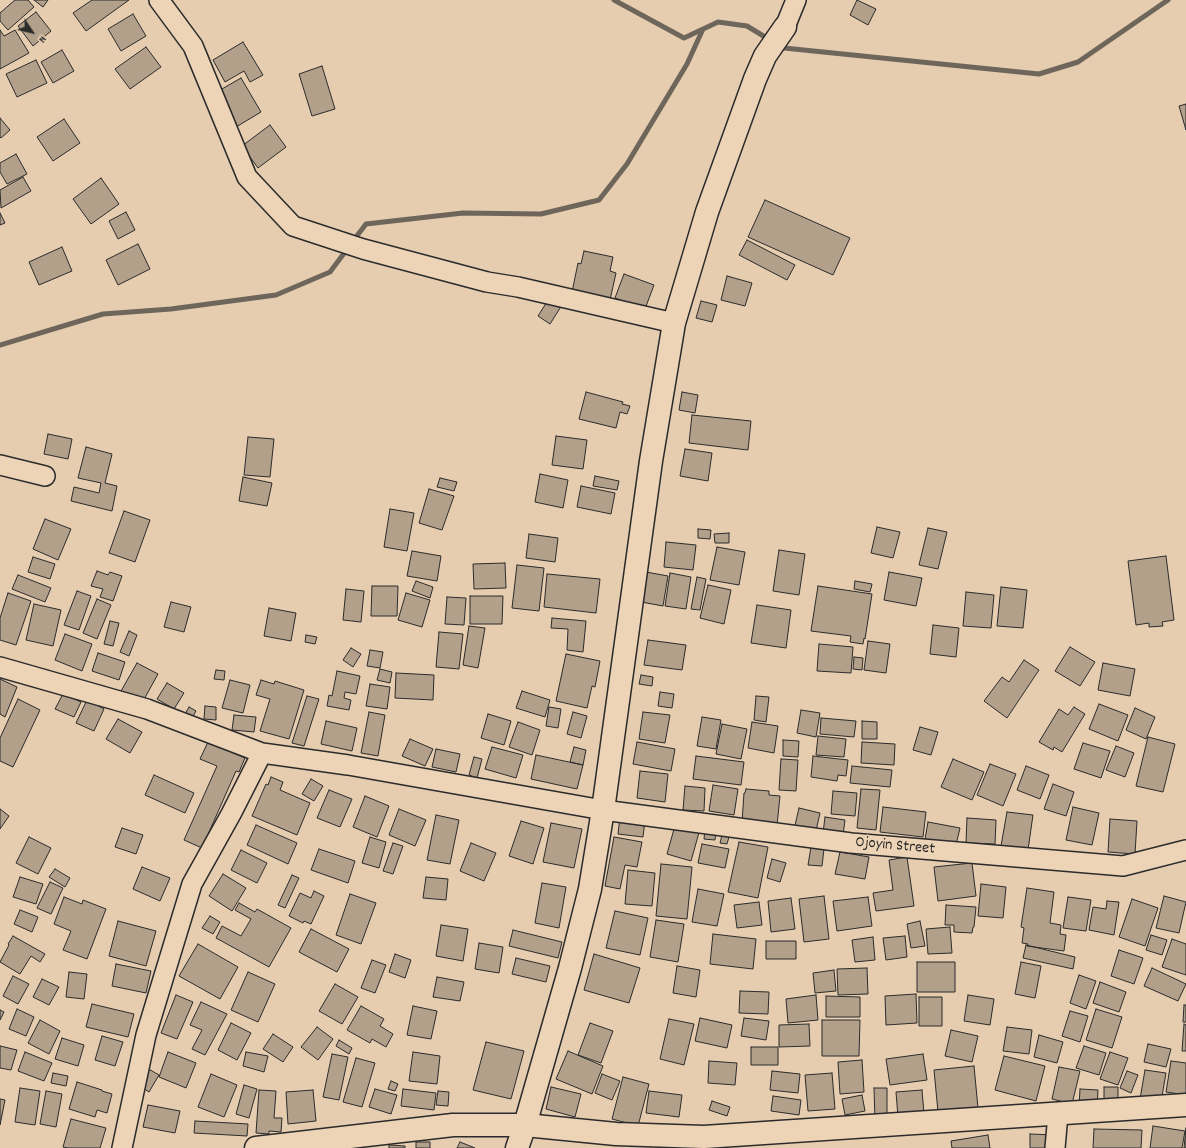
<!DOCTYPE html>
<style>
body{margin:0}
#map{position:relative;width:1186px;height:1148px;overflow:hidden;background:#e6cdb0;font-family:Dekko,sans-serif}
canvas{display:block}
.north{position:absolute;left:12px;top:12px;width:40px;height:40px;-webkit-text-stroke:3px #eed4b6;paint-order:stroke;rotate:125deg;font-size:11px;font-weight:700;line-height:16px;text-align:center;color:#2b2b2b}
.north::after{content:'';display:block;margin:auto;width:14px;height:18px;background:#2b2b2b;clip-path:polygon(50% 0,100% 100%,50% 72%,0 100%)}
</style>
<div id="map">
<canvas width="1186" height="1148"></canvas>
<div class="north">N</div>
</div>
<script>
const c = document.querySelector('canvas').getContext('2d');
c.lineJoin = 'round';
const shape = rows => new Path2D(rows.map(r => 'M' + r).join(''));
function strokePath(path, color, width, dash) { c.strokeStyle = color; c.lineWidth = width; c.lineCap = dash ? 'butt' : 'round'; c.setLineDash(dash || []); c.stroke(path); }
function fillPath(path, color) { c.fillStyle = color; c.fill(path, 'evenodd'); }
function label(font, color, halo, rows, align = 'center') {
  c.font = font + ' Dekko,sans-serif'; c.lineWidth = 3; c.setLineDash([]); c.textBaseline = 'middle'; c.strokeStyle = halo; c.fillStyle = color; for (const [text, x, y, turn = 0] of rows) {
    c.save(); c.translate(x, y); c.rotate((+turn || 0) * Math.PI / 180); c.textAlign = isNaN(turn) ? turn : align; if (halo) c.strokeText(text, 0, 0); c.fillText(text, 0, 0); c.restore();
  }
}
strokePath(shape([
 [614,0,684,38,718,22,747,26,770,40],
 [778,45,784,48,1039,74,1078,62,1168,0],
 [353,241,366,224,463,213,541,214,599,200,627,164,687,64,703,29],
 [0,345,103,314,171,309,276,295,330,272,348,248]
]), '#6f665b', 5);
const building = shape([
 [15,0,28,0,34,7,8,30,0,21,0,13,15,0],
 [34,0,48,0,43,7,34,0],
 [92,0,129,0,86,31,73,13,92,0],
 [857,0,876,9,868,25,850,15,857,0],
 [36,12,51,31,33,46,18,26,36,12],
 [133,14,146,36,121,51,108,29,133,14],
 [0,30,4,36,15,30,29,53,0,69,0,30],
 [243,42,263,75,250,82,244,71,225,82,213,60,243,42],
 [146,47,161,67,130,89,115,69,146,47],
 [62,50,74,71,53,83,41,62,62,50],
 [36,60,47,83,17,97,6,74,36,60],
 [322,66,335,109,312,116,299,74,322,66],
 [241,78,261,112,236,127,215,93,241,78],
 [1186,104,1186,130,1179,106,1186,104],
 [0,118,10,130,1,138,0,137,0,118],
 [64,119,80,143,53,161,37,137,64,119],
 [270,125,286,147,258,168,242,146,270,125],
 [16,154,27,174,7,184,0,172,0,163,16,154],
 [23,177,31,191,1,208,0,190,23,177],
 [101,178,119,204,91,224,73,199,101,178],
 [765,200,850,238,833,275,748,237,765,200],
 [126,212,135,230,118,239,109,221,126,212],
 [0,213,5,223,0,225,0,213],
 [747,240,795,265,787,280,739,255,747,240],
 [138,244,150,269,118,285,106,260,138,244],
 [62,247,72,271,39,285,29,262,62,247],
 [584,251,613,257,610,271,616,273,610,300,572,292,578,263,581,264,584,251],
 [624,274,654,285,645,309,615,298,624,274],
 [727,276,752,283,745,306,721,300,727,276],
 [550,297,562,305,550,324,538,316,550,297],
 [701,301,717,305,712,322,696,318,701,301],
 [586,392,623,402,622,404,630,406,627,414,620,412,616,428,579,419,586,392],
 [682,392,698,395,695,413,679,410,682,392],
 [692,415,751,421,748,450,689,443,692,415],
 [48,434,72,439,68,459,44,454,48,434],
 [556,436,587,440,583,469,552,465,556,436],
 [248,437,274,439,270,477,244,475,248,437],
 [86,447,112,454,105,483,117,486,112,511,71,501,74,487,99,493,101,483,78,478,86,447],
 [685,449,712,453,708,481,680,476,685,449],
 [540,474,568,480,563,508,535,502,540,474],
 [595,476,619,481,617,490,593,486,595,476],
 [243,477,272,483,267,506,239,501,243,477],
 [440,478,457,482,454,491,437,487,440,478],
 [581,486,615,493,611,514,577,507,581,486],
 [429,489,454,496,442,530,419,523,429,489],
 [390,509,414,513,407,551,384,547,390,509],
 [124,511,150,520,135,562,109,553,124,511],
 [45,519,71,529,58,560,33,549,45,519],
 [877,527,900,532,893,558,871,553,877,527],
 [928,528,947,532,938,569,919,565,928,528],
 [698,529,711,530,710,539,698,538,698,529],
 [729,533,729,543,715,543,714,534,729,533],
 [529,534,558,538,555,562,526,558,529,534],
 [666,542,696,545,693,570,664,567,666,542],
 [717,547,745,552,739,585,710,580,717,547],
 [779,550,805,554,799,595,773,591,779,550],
 [412,551,441,556,437,581,407,576,412,551],
 [1166,556,1174,620,1162,622,1163,626,1149,627,1149,623,1136,625,1128,561,1166,556],
 [33,557,55,564,50,579,28,572,33,557],
 [505,563,506,588,474,589,473,564,505,563],
 [517,565,544,568,539,611,512,608,517,565],
 [97,571,108,575,110,572,122,576,113,601,100,597,103,589,91,586,97,571],
 [646,572,668,576,663,606,641,602,646,572],
 [889,572,922,578,916,606,884,600,889,572],
 [670,573,691,577,686,609,665,606,670,573],
 [547,574,600,579,596,613,544,607,547,574],
 [18,575,51,588,45,602,12,589,18,575],
 [697,577,706,579,700,610,691,609,697,577],
 [416,581,433,587,430,598,412,591,416,581],
 [855,581,872,584,870,592,854,589,855,581],
 [708,585,731,590,724,624,700,618,708,585],
 [372,586,398,586,397,616,371,616,372,586],
 [818,586,872,594,865,639,864,638,863,644,850,642,851,636,811,631,818,586],
 [1001,587,1027,590,1023,628,997,626,1001,587],
 [346,589,364,591,361,622,343,620,346,589],
 [77,591,91,596,79,630,64,625,77,591],
 [966,592,994,595,991,628,963,626,966,592],
 [8,593,31,601,16,645,0,640,0,618,8,593],
 [406,593,430,600,422,627,398,620,406,593],
 [470,596,503,596,502,624,470,624,470,596],
 [447,597,466,598,464,625,445,624,447,597],
 [97,599,111,605,97,639,83,633,97,599],
 [171,602,191,607,184,632,164,627,171,602],
 [34,604,61,610,53,646,26,640,34,604],
 [757,605,791,610,786,648,751,643,757,605],
 [269,608,296,613,291,641,264,636,269,608],
 [552,618,586,621,583,652,567,650,568,629,551,628,552,618],
 [110,621,119,623,113,646,104,644,110,621],
 [933,625,959,628,956,657,930,654,933,625],
 [469,626,485,628,478,668,463,665,469,626],
 [129,631,137,635,129,656,120,652,129,631],
 [439,632,463,634,459,669,436,667,439,632],
 [65,634,92,644,82,671,55,660,65,634],
 [306,635,317,637,315,644,305,642,306,635],
 [648,640,686,645,682,670,644,665,648,640],
 [868,641,890,644,886,673,864,670,868,641],
 [819,644,853,647,851,673,817,671,819,644],
 [1070,647,1095,662,1080,686,1055,671,1070,647],
 [351,648,361,654,353,667,343,660,351,648],
 [370,650,383,652,380,668,367,666,370,650],
 [98,653,125,662,119,680,92,671,98,653],
 [566,654,600,661,595,687,592,686,587,708,556,701,566,654],
 [854,657,863,658,862,670,853,669,854,657],
 [1024,660,1039,670,1007,718,984,701,1002,677,1009,682,1024,660],
 [137,663,158,674,142,703,121,691,137,663],
 [1103,663,1135,669,1130,696,1098,690,1103,663],
 [380,669,392,672,390,683,377,680,380,669],
 [216,670,225,671,224,680,214,679,216,670],
 [337,671,360,676,356,694,345,692,344,698,351,700,349,710,327,706,329,695,332,696,337,671],
 [396,673,434,675,433,700,395,698,396,673],
 [641,675,653,677,652,686,639,684,641,675],
 [0,679,17,687,5,717,0,714,0,679],
 [230,680,250,685,243,713,222,708,230,680],
 [261,680,274,684,275,681,304,690,289,739,260,731,270,699,256,695,261,680],
 [167,683,184,693,174,709,157,699,167,683],
 [370,684,390,687,387,709,366,706,370,684],
 [522,691,550,700,545,717,516,708,522,691],
 [660,692,674,694,672,708,658,706,660,692],
 [63,694,81,702,74,717,55,709,63,694],
 [307,696,319,699,304,746,292,743,307,696],
 [756,696,769,697,766,722,754,720,756,696],
 [18,699,40,710,13,767,0,761,0,738,18,699],
 [87,700,104,709,94,731,76,723,87,700],
 [1099,704,1128,715,1118,741,1089,729,1099,704],
 [205,706,216,707,216,720,204,719,205,706],
 [189,707,196,711,191,720,184,716,189,707],
 [549,707,561,709,558,728,546,726,549,707],
 [1074,707,1085,714,1062,752,1054,747,1053,750,1039,742,1059,709,1068,715,1074,707],
 [1135,708,1155,717,1146,739,1126,730,1135,708],
 [801,710,820,713,816,737,797,733,801,710],
 [369,712,385,715,378,756,361,753,369,712],
 [573,712,587,716,581,738,567,734,573,712],
 [643,712,670,715,665,743,639,739,643,712],
 [488,714,511,721,504,745,481,738,488,714],
 [234,715,256,717,254,732,232,730,234,715],
 [702,717,721,720,716,749,697,746,702,717],
 [821,718,856,721,854,737,820,734,821,718],
 [118,719,142,732,130,753,106,739,118,719],
 [326,721,357,728,352,751,321,744,326,721],
 [862,721,877,722,877,739,862,739,862,721],
 [518,722,540,730,532,755,509,747,518,722],
 [752,722,778,726,774,753,748,748,752,722],
 [722,724,747,729,741,759,716,754,722,724],
 [920,727,938,732,931,755,913,750,920,727],
 [818,736,846,739,844,757,816,755,818,736],
 [1148,737,1175,744,1163,792,1136,786,1148,737],
 [410,739,433,749,425,766,402,756,410,739],
 [783,740,799,741,798,757,783,756,783,740],
 [208,742,245,758,239,772,236,771,202,848,184,840,217,766,200,759,208,742],
 [637,742,675,749,671,771,633,764,637,742],
 [862,742,895,744,894,765,861,763,862,742],
 [1083,743,1110,751,1101,778,1074,769,1083,743],
 [1116,746,1134,753,1125,777,1106,770,1116,746],
 [492,747,523,755,516,778,485,769,492,747],
 [574,747,586,750,583,765,570,762,574,747],
 [436,749,460,754,456,772,432,767,436,749],
 [536,755,583,765,577,789,531,779,536,755],
 [696,756,744,762,741,785,693,779,696,756],
 [813,756,848,760,846,776,838,775,837,781,811,777,813,756],
 [474,757,482,759,477,778,469,775,474,757],
 [781,759,798,760,796,791,779,790,781,759],
 [953,759,984,772,972,800,941,787,953,759],
 [990,764,1016,774,1003,806,977,795,990,764],
 [852,766,892,770,890,787,850,783,852,766],
 [1026,766,1049,775,1040,799,1017,790,1026,766],
 [640,771,668,774,665,802,637,798,640,771],
 [154,775,194,793,185,813,145,795,154,775],
 [271,777,283,782,280,790,310,803,297,835,252,816,266,784,268,785,271,777],
 [311,779,323,786,314,801,302,794,311,779],
 [1053,784,1074,792,1066,816,1044,809,1053,784],
 [713,785,738,789,734,815,709,811,713,785],
 [685,786,705,788,704,811,683,810,685,786],
 [746,789,769,791,769,795,780,796,777,825,742,822,744,793,745,793,746,789],
 [861,789,880,790,876,830,857,828,861,789],
 [329,790,352,799,340,827,317,818,329,790],
 [833,791,857,793,855,816,831,814,833,791],
 [365,796,389,806,377,837,353,827,365,796],
 [883,807,926,812,923,837,880,832,883,807],
 [1073,807,1099,813,1092,845,1066,840,1073,807],
 [799,808,820,813,815,835,794,830,799,808],
 [0,809,9,816,0,829,0,809],
 [399,809,426,820,415,846,389,835,399,809],
 [1007,812,1033,815,1028,850,1001,846,1007,812],
 [436,815,459,820,450,864,427,860,436,815],
 [620,817,645,820,643,837,618,834,620,817],
 [825,817,845,820,843,835,823,833,825,817],
 [967,818,996,820,995,844,966,843,967,818],
 [1110,819,1137,821,1135,854,1108,852,1110,819],
 [521,821,544,828,533,864,509,856,521,821],
 [676,822,700,829,691,861,667,854,676,822],
 [928,822,960,828,956,845,925,839,928,822],
 [551,823,582,829,574,868,543,862,551,823],
 [256,825,297,843,288,864,247,845,256,825],
 [122,828,143,835,136,854,115,847,122,828],
 [705,829,716,830,715,840,704,839,705,829],
 [722,835,729,837,727,844,720,843,722,835],
 [29,837,51,848,38,874,16,863,29,837],
 [370,837,386,842,379,868,362,863,370,837],
 [614,837,642,842,637,867,625,865,620,889,605,886,614,837],
 [739,842,768,847,758,898,728,892,739,842],
 [393,843,403,846,393,874,383,871,393,843],
 [471,843,496,853,484,881,460,871,471,843],
 [702,844,729,849,725,868,698,863,702,844],
 [811,847,824,849,822,866,808,865,811,847],
 [319,849,355,861,348,883,311,870,319,849],
 [241,850,267,863,257,883,231,870,241,850],
 [840,852,869,857,865,879,835,874,840,852],
 [907,857,914,906,876,911,873,893,893,890,889,860,907,857],
 [772,859,786,863,780,882,767,878,772,859],
 [972,863,976,896,938,901,934,867,972,863],
 [661,864,692,867,687,919,656,916,661,864],
 [142,867,170,878,160,901,133,889,142,867],
 [55,869,70,878,65,887,49,877,55,869],
 [628,870,655,873,652,906,625,904,628,870],
 [223,874,246,888,232,911,209,896,223,874],
 [292,875,299,878,285,908,278,905,292,875],
 [20,877,43,884,36,904,13,897,20,877],
 [426,877,448,879,446,900,423,898,426,877],
 [50,882,63,888,51,914,37,908,50,882],
 [542,883,566,887,559,928,535,923,542,883],
 [981,884,1006,887,1003,918,978,916,981,884],
 [1027,888,1054,892,1050,923,1061,925,1060,934,1066,935,1064,951,1027,946,1028,944,1022,943,1024,928,1021,927,1027,888],
 [698,889,724,894,717,926,692,922,698,889],
 [314,891,324,896,311,924,304,921,303,923,289,916,300,893,311,898,314,891],
 [350,894,376,903,361,944,336,935,350,894],
 [824,896,829,939,804,942,799,899,824,896],
 [1164,896,1186,902,1179,933,1156,928,1164,896],
 [64,897,82,904,83,900,106,909,87,959,63,950,71,931,54,924,64,897],
 [868,897,872,926,837,931,833,901,868,897],
 [1068,897,1091,900,1086,931,1063,928,1068,897],
 [791,898,795,929,771,932,768,901,791,898],
 [1132,899,1158,908,1145,946,1119,937,1132,899],
 [1107,901,1119,902,1114,935,1089,930,1093,907,1106,909,1107,901],
 [759,902,762,925,737,928,734,905,759,902],
 [239,903,255,912,257,909,291,928,269,967,216,938,222,926,241,936,251,919,235,910,239,903],
 [946,905,976,907,974,927,973,927,972,933,954,932,954,925,945,925,946,905],
 [20,910,38,917,32,932,14,924,20,910],
 [615,911,648,918,640,955,606,948,615,911],
 [210,916,220,922,213,934,202,928,210,916],
 [656,920,684,924,678,962,650,957,656,920],
 [118,921,156,931,146,966,109,956,118,921],
 [920,921,925,946,911,948,907,924,920,921],
 [441,925,468,929,463,961,436,956,441,925],
 [950,927,952,953,928,954,926,929,950,927],
 [311,929,349,949,337,972,299,952,311,929],
 [513,930,562,942,558,958,509,946,513,930],
 [713,934,756,939,753,969,710,964,713,934],
 [1151,935,1167,940,1162,955,1146,950,1151,935],
 [13,936,45,954,40,962,31,956,20,974,0,962,9,945,8,944,13,936],
 [905,936,907,957,886,960,883,938,905,936],
 [873,937,875,960,855,962,852,940,873,937],
 [1172,939,1186,944,1186,975,1162,967,1172,939],
 [766,941,796,941,796,959,766,959,766,941],
 [479,943,503,947,499,973,475,969,479,943],
 [198,944,238,967,220,999,179,976,198,944],
 [1026,945,1075,957,1073,969,1023,958,1026,945],
 [1119,950,1143,958,1134,984,1111,976,1119,950],
 [395,954,411,960,405,978,389,972,395,954],
 [594,954,640,968,629,1003,584,990,594,954],
 [516,958,550,966,546,982,512,974,516,958],
 [372,960,386,965,375,993,361,988,372,960],
 [917,962,955,962,955,992,917,992,917,962],
 [1021,962,1041,966,1035,998,1015,994,1021,962],
 [116,964,151,971,146,993,112,986,116,964],
 [677,966,700,970,696,997,673,993,677,966],
 [867,968,868,994,838,995,837,969,867,968],
 [1152,968,1186,984,1178,1001,1144,986,1152,968],
 [834,970,836,991,815,993,813,973,834,970],
 [69,972,87,974,84,999,66,997,69,972],
 [248,972,275,984,258,1022,231,1010,248,972],
 [1079,975,1096,981,1086,1009,1070,1003,1079,975],
 [13,976,29,984,18,1004,3,996,13,976],
 [437,977,464,982,460,1001,433,997,437,977],
 [42,979,59,987,49,1005,33,997,42,979],
 [1100,982,1126,992,1119,1012,1093,1003,1100,982],
 [335,984,358,997,342,1024,319,1011,335,984],
 [740,991,769,992,768,1014,739,1013,740,991],
 [916,994,917,1023,886,1025,885,996,916,994],
 [176,995,193,1002,177,1039,161,1033,176,995],
 [816,995,818,1020,788,1023,786,999,816,995],
 [968,995,994,999,990,1025,964,1021,968,995],
 [826,996,860,997,860,1017,826,1017,826,996],
 [919,997,942,997,942,1026,919,1026,919,997],
 [201,1002,227,1014,205,1055,192,1049,202,1030,190,1025,201,1002],
 [92,1004,134,1014,128,1037,86,1027,92,1004],
 [1184,1005,1186,1005,1186,1022,1183,1022,1184,1005],
 [361,1006,384,1019,380,1026,393,1034,386,1047,372,1039,370,1043,347,1030,361,1006],
 [413,1006,437,1011,431,1039,407,1035,413,1006],
 [17,1009,34,1017,26,1036,9,1029,17,1009],
 [1096,1009,1122,1017,1112,1048,1086,1040,1096,1009],
 [0,1010,4,1012,0,1020,0,1010],
 [1070,1011,1088,1016,1080,1042,1062,1036,1070,1011],
 [700,1018,732,1025,727,1048,695,1041,700,1018],
 [744,1018,769,1021,766,1040,741,1036,744,1018],
 [669,1019,694,1024,684,1065,660,1059,669,1019],
 [40,1020,60,1031,49,1054,28,1043,40,1020],
 [822,1020,860,1020,859,1056,822,1056,822,1020],
 [231,1023,251,1033,237,1060,218,1050,231,1023],
 [590,1023,613,1031,601,1063,578,1055,590,1023],
 [809,1024,810,1046,779,1047,779,1025,809,1024],
 [1184,1024,1186,1025,1186,1051,1182,1051,1184,1024],
 [317,1027,333,1039,318,1060,301,1047,317,1027],
 [1007,1027,1032,1030,1029,1054,1003,1051,1007,1027],
 [951,1030,978,1036,972,1062,945,1056,951,1030],
 [273,1034,293,1047,283,1062,263,1049,273,1034],
 [1039,1035,1063,1042,1057,1063,1034,1057,1039,1035],
 [102,1036,123,1042,115,1066,95,1060,102,1036],
 [62,1038,84,1045,78,1066,55,1059,62,1038],
 [339,1040,352,1048,349,1054,336,1046,339,1040],
 [486,1042,524,1051,511,1099,473,1090,486,1042],
 [1148,1044,1171,1049,1166,1067,1144,1062,1148,1044],
 [0,1046,17,1050,11,1070,0,1068,0,1046],
 [1084,1046,1106,1053,1099,1075,1076,1068,1084,1046],
 [751,1047,778,1047,778,1065,751,1065,751,1047],
 [568,1051,603,1066,592,1094,556,1079,568,1051],
 [25,1052,52,1063,44,1081,18,1071,25,1052],
 [168,1052,196,1063,186,1088,159,1077,168,1052],
 [246,1052,268,1056,264,1072,243,1066,246,1052],
 [413,1052,440,1056,437,1084,409,1081,413,1052],
 [1110,1052,1128,1058,1118,1085,1100,1079,1110,1052],
 [332,1054,348,1057,339,1100,323,1097,332,1054],
 [923,1054,927,1080,890,1085,886,1059,923,1054],
 [1004,1056,1045,1066,1036,1101,995,1090,1004,1056],
 [356,1058,375,1063,362,1107,343,1102,356,1058],
 [862,1060,864,1092,840,1094,838,1062,862,1060],
 [709,1061,737,1063,735,1085,708,1083,709,1061],
 [1171,1061,1186,1063,1186,1095,1166,1092,1171,1061],
 [974,1066,978,1108,938,1112,934,1070,974,1066],
 [1059,1067,1080,1071,1072,1104,1052,1099,1059,1067],
 [147,1068,159,1075,149,1092,137,1084,147,1068],
 [1145,1070,1166,1073,1161,1102,1140,1099,1145,1070],
 [772,1071,800,1074,798,1093,770,1090,772,1071],
 [1127,1071,1138,1075,1131,1093,1120,1088,1127,1071],
 [53,1073,68,1076,66,1086,51,1083,53,1073],
 [832,1073,835,1109,808,1111,805,1075,832,1073],
 [211,1074,237,1085,224,1117,198,1107,211,1074],
 [602,1074,620,1081,612,1100,595,1093,602,1074],
 [623,1077,649,1084,638,1126,612,1119,623,1077],
 [391,1081,398,1084,395,1091,388,1089,391,1081],
 [77,1082,102,1090,102,1091,112,1094,107,1113,97,1110,95,1117,69,1109,77,1082],
 [244,1085,257,1089,249,1118,236,1114,244,1085],
 [551,1087,581,1094,575,1117,546,1109,551,1087],
 [1104,1087,1118,1087,1118,1099,1104,1099,1104,1087],
 [20,1088,40,1091,35,1125,15,1122,20,1088],
 [874,1088,887,1088,887,1122,875,1122,874,1088],
 [375,1089,397,1095,391,1114,369,1107,375,1089],
 [403,1089,436,1093,434,1110,401,1106,403,1089],
 [1080,1089,1098,1090,1097,1108,1079,1107,1080,1089],
 [259,1090,276,1091,274,1118,282,1118,281,1132,269,1131,269,1134,256,1133,259,1090],
 [313,1090,316,1121,288,1124,286,1092,313,1090],
 [922,1090,924,1114,898,1117,896,1092,922,1090],
 [46,1091,62,1094,56,1127,40,1124,46,1091],
 [438,1091,449,1092,448,1106,436,1105,438,1091],
 [649,1091,682,1095,679,1117,646,1113,649,1091],
 [862,1095,865,1111,845,1115,842,1099,862,1095],
 [773,1096,801,1100,799,1115,771,1111,773,1096],
 [0,1099,5,1100,0,1125,0,1099],
 [712,1101,730,1107,727,1116,709,1110,712,1101],
 [148,1105,180,1111,175,1133,143,1127,148,1105],
 [71,1119,106,1128,100,1148,68,1148,63,1147,71,1119],
 [195,1121,248,1124,247,1136,194,1133,195,1121],
 [1153,1126,1185,1131,1182,1148,1150,1148,1153,1126],
 [1186,1128,1186,1148,1184,1148,1186,1128],
 [1094,1129,1142,1130,1141,1148,1093,1148,1094,1129],
 [1030,1134,1054,1135,1053,1148,1030,1148,1030,1134],
 [988,1135,990,1148,952,1148,951,1141,988,1135],
 [416,1142,430,1142,430,1148,416,1148,416,1142],
 [460,1142,475,1148,457,1148,460,1142],
 [389,1145,405,1146,405,1148,389,1148,389,1145]
]);
fillPath(building, '#b2a08b');
strokePath(building, '#2b2b2b', 1);
const minor = shape([
 [159,0,193,46,247,177,293,226,363,249,487,282,518,287,674,323],
 [785,27,796,0],
 [0,465,45,476],
 [0,667,147,709,262,753,348,765,603,810,851,843,1123,866,1186,850],
 [122,1148,146,1035,192,884,231,814,262,753],
 [1055,1148,1058,1114]
]);
const tertiary = shape([
 [517,1148,525,1125,570,968,590,889,603,810,651,461,674,323,707,212,755,79,765,56,785,27]
]);
const primary = shape([
 [256,1148,453,1125,525,1125,616,1134,704,1137,1186,1105]
]);
strokePath(minor, '#2b2b2b', 22);
strokePath(tertiary, '#2b2b2b', 25);
strokePath(primary, '#2b2b2b', 25);
strokePath(minor, '#eed4b6', 19);
strokePath(tertiary, '#eed4b6', 22);
strokePath(primary, '#eed4b6', 22);
label('16px', '#2b2b2b', '#eed4b6', [
 ["Ojoyin Street",895,847,5]
]);
</script>
